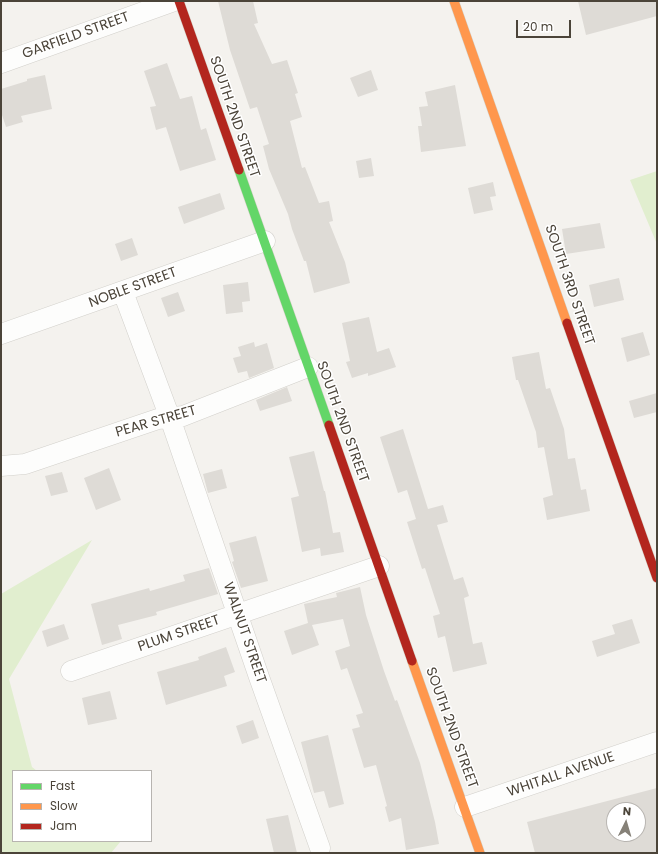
<!DOCTYPE html>
<style>
body{margin:0}
#map{position:relative;width:658px;height:854px;overflow:hidden;background:#f4f2ee;font-family:Poppins,sans-serif}
canvas{display:block}
.frame{position:absolute;inset:0;border:2px solid #4b4439;pointer-events:none}
.legend{position:absolute;left:12px;top:770px;width:140px;height:72px;box-sizing:border-box;background:#fff;border:1px solid #b7b4b0;margin:0;padding:5px 7px;list-style:none;font-size:12px;color:#4b4439}
.legend li{display:flex;align-items:center;gap:8px;height:20px}
.legend b{width:20px;border:1px solid #b7b4b0}
.north{position:absolute;left:606px;top:802px;width:40px;height:40px;box-sizing:border-box;background:#fff;border:1px solid #b7b4b0;border-radius:50%;rotate:5deg;font-size:11px;font-weight:700;line-height:16px;text-align:center;color:#4b4439}
.north::after{content:'';display:block;margin:auto;width:14px;height:18px;background:#868178;clip-path:polygon(50% 0,100% 100%,50% 72%,0 100%)}
.scale{position:absolute;left:516px;top:20px;width:55px;height:18px;box-sizing:border-box;border:2px solid #4b4439;border-top:0;padding-left:5px;font-size:12px;line-height:14px;white-space:nowrap;color:#4b4439;-webkit-text-stroke:3px #fff;paint-order:stroke}
</style>
<div id="map">
<canvas width="658" height="854"></canvas>
<div class="frame"></div>
<ul class="legend">
<li><b style="height:5px;background:#63d668"></b>Fast</li>
<li><b style="height:5px;background:#ff974d"></b>Slow</li>
<li><b style="height:5px;background:#b3261e"></b>Jam</li>
</ul>
<div class="north">N</div>
<div class="scale">20 m</div>
</div>
<script>
const c = document.querySelector('canvas').getContext('2d');
c.lineJoin = 'round';
function fillPath(path, color) { c.fillStyle = color; c.fill(path, 'evenodd'); }
const shape = rows => new Path2D(rows.map(r => 'M' + r).join(''));
function strokePath(path, color, width, dash) { c.strokeStyle = color; c.lineWidth = width; c.lineCap = dash ? 'butt' : 'round'; c.setLineDash(dash || []); c.stroke(path); }
function label(font, color, halo, rows, align = 'center') {
  c.font = font + ' Poppins,sans-serif'; c.lineWidth = 3; c.setLineDash([]); c.textBaseline = 'middle'; c.strokeStyle = halo; c.fillStyle = color; for (const [text, x, y, turn = 0] of rows) {
    c.save(); c.translate(x, y); c.rotate((+turn || 0) * Math.PI / 180); c.textAlign = isNaN(turn) ? turn : align; if (halo) c.strokeText(text, 0, 0); c.fillText(text, 0, 0); c.restore();
  }
}
fillPath(shape([
 [657,171,657,244,630,180],
 [92,540,9,679,32,767,37,771,13,771,13,841,121,841,111,853,1,853,1,594]
]), '#e1eecf');
fillPath(shape([
 [218,1,253,1,258,23,254,24,272,64,287,60,298,93,295,94,302,117,290,121,302,168,305,167,319,203,329,201,333,221,329,222,345,262,350,283,314,293,306,261,304,261,292,229,288,214,269,169,263,146,269,144,257,107,250,109,230,50],
 [578,1,657,1,657,16,586,35],
 [167,63,180,99,192,96,201,130,206,128,216,160,180,171,166,127,156,130,150,107,156,106,144,71],
 [371,70,378,90,358,97,350,78],
 [45,75,52,109,21,116,23,122,6,127,1,112,1,89,27,81,27,79],
 [455,85,466,146,421,152,418,126,422,126,419,107,428,106,425,92],
 [371,158,374,176,359,178,356,161],
 [493,182,496,196,490,197,493,210,474,214,468,188],
 [220,193,225,209,184,224,178,207],
 [600,223,605,248,566,254,562,229],
 [132,238,138,255,121,261,115,244],
 [619,278,624,300,594,307,589,285],
 [248,282,250,301,242,302,243,312,226,314,223,285],
 [178,292,185,311,168,317,161,298],
 [369,317,377,352,389,348,396,367,368,376,368,373,352,378,346,362,350,361,342,323],
 [643,332,650,355,627,362,621,338],
 [254,342,255,347,267,343,274,368,249,378,247,371,238,373,233,358,241,356,238,347],
 [539,352,546,389,550,388,564,429,568,459,575,458,581,490,586,489,590,511,547,520,543,498,553,495,544,447,538,448,536,432,518,380,516,380,512,357],
 [287,387,292,401,260,411,256,400],
 [657,393,657,412,634,418,629,401],
 [403,429,428,509,443,505,448,522,437,525,454,580,463,577,469,596,464,598,473,644,482,642,487,664,453,672,445,636,438,638,433,616,440,614,425,568,422,569,407,522,416,519,407,490,398,493,380,437],
 [314,451,324,491,325,491,333,533,340,532,344,552,321,556,320,548,302,552,291,498,299,496,289,457],
 [109,468,121,500,96,510,84,478],
 [222,469,227,488,208,493,203,474],
 [62,472,68,492,51,496,45,476],
 [256,536,268,581,241,588,232,562,234,561,229,543],
 [209,568,218,594,156,612,157,615,118,625,122,639,102,645,91,604,149,588,150,591,185,581,183,575],
 [360,587,366,615,384,671,395,701,397,700,420,763,435,822,439,844,406,850,401,818,389,822,385,807,387,806,376,765,364,768,352,729,360,727,356,715,363,713,347,668,341,670,335,651,350,646,343,619,312,625,319,645,292,655,284,631,308,623,304,604,337,597,336,593],
 [632,619,640,643,597,657,592,641,615,634,612,625],
 [64,624,69,639,47,647,42,631],
 [226,647,235,672,224,676,227,686,166,705,157,672,199,660,198,657],
 [110,691,117,719,88,725,82,698],
 [253,720,259,738,242,744,236,726],
 [328,735,344,804,329,808,324,791,314,793,301,742],
 [657,788,657,853,535,853,527,822],
 [614,810,638,810,638,834,614,834],
 [288,815,297,853,274,853,266,819]
]), '#dedbd6');
const street = shape([
 [1,63,174,1],
 [123,292,170,418,259,677,320,848],
 [1,334,265,241],
 [1,466,25,464,158,419,183,416,308,367],
 [71,671,379,566],
 [465,807,657,742]
]);
const fast = shape([
 [239,170,329,425]
]);
const slow = shape([
 [454,1,567,323],
 [412,661,480,853]
]);
const jam = shape([
 [179,1,239,170],
 [567,323,657,578],
 [329,425,412,661]
]);
strokePath(street, '#d2d0cb', 21);
strokePath(fast, '#d3cfc5', 10);
strokePath(slow, '#d3cfc5', 10);
strokePath(jam, '#d3cfc5', 10);
strokePath(street, '#fdfdfc', 20);
strokePath(fast, '#63d668', 9);
strokePath(slow, '#ff974d', 9);
strokePath(jam, '#b3261e', 9);
label('14px', '#4b4439', '#fff', [
 ["GARFIELD STREET",76,36,-20],
 ["SOUTH 2ND STREET",234,117,71],
 ["SOUTH 3RD STREET",569,285,71],
 ["NOBLE STREET",133,288,-20],
 ["PEAR STREET",156,422,-16],
 ["SOUTH 2ND STREET",342,422,70],
 ["WALNUT STREET",244,633,71],
 ["PLUM STREET",179,634,-19],
 ["SOUTH 2ND STREET",451,728,70],
 ["WHITALL AVENUE",561,775,-19]
]);
</script>
